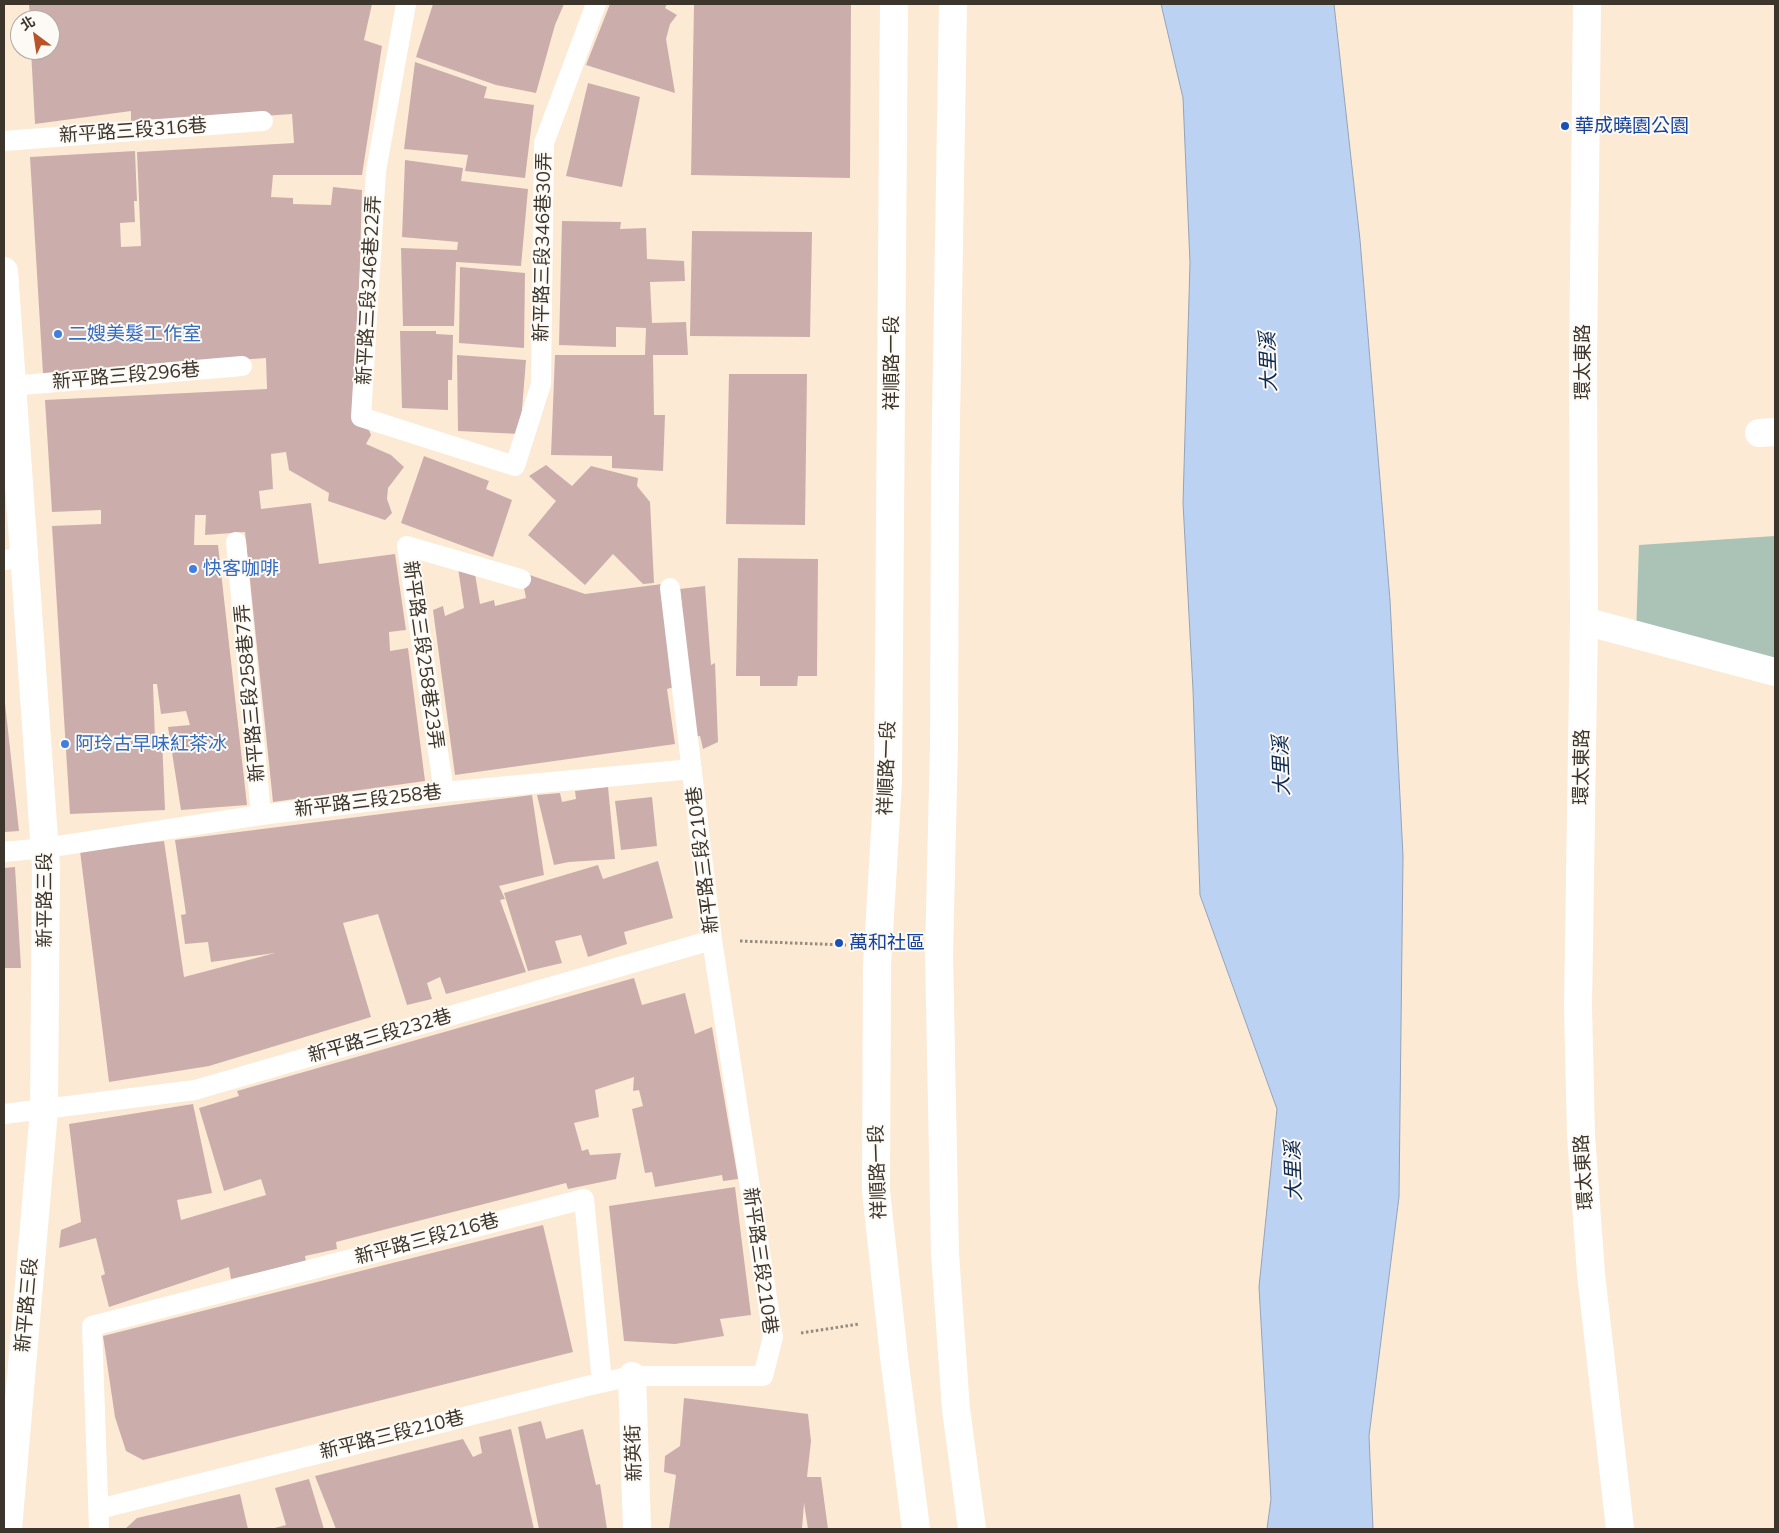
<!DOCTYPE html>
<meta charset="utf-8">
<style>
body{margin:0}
#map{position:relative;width:1779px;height:1533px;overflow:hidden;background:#fcead5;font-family:Mulish,"Noto Sans TC",sans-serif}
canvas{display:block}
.frame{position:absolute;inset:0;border:5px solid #3b352c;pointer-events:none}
.north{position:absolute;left:10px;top:10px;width:50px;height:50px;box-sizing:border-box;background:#fdfaf5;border:1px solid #afaba5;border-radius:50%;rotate:329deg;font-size:14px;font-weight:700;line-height:20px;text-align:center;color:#3b352c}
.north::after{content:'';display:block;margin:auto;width:18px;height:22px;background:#b85228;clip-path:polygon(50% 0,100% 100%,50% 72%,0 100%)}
</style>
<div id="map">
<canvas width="1779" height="1533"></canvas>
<div class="frame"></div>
<div class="north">北</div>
</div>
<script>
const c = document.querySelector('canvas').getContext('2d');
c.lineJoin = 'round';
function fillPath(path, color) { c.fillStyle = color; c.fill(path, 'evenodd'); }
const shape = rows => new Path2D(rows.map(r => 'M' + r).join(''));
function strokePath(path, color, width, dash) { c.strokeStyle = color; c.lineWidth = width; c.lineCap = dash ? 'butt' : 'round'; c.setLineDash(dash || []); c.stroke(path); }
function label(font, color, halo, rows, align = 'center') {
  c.font = font + ' Mulish,"Noto Sans TC",sans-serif'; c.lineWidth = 4; c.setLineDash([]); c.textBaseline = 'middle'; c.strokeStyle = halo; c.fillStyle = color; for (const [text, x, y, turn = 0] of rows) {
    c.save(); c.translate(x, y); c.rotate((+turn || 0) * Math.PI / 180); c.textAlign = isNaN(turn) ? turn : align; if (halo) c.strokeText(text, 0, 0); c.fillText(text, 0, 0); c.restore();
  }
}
fillPath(shape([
 [1775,536,1775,674,1636,635,1639,545]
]), '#aac3b6');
const water = shape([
 [1161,4,1334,4,1360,240,1390,600,1403,856,1399,1197,1369,1436,1373,1529,1267,1529,1271,1499,1259,1287,1277,1109,1200,895,1193,690,1183,503,1190,263,1183,98,1161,4]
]);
fillPath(water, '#bcd2f2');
strokePath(water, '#95a3b7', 1);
fillPath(shape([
 [29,4,372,4,364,40,382,46,362,175,273,175,271,197,293,198,293,204,331,205,333,187,362,190,356,399,371,435,366,444,391,455,404,467,388,488,387,499,392,513,385,520,328,501,329,493,289,470,286,452,271,454,273,489,259,491,261,509,311,503,319,564,395,554,406,630,389,632,390,651,408,648,425,781,273,802,245,532,205,535,206,515,195,515,194,545,218,545,247,805,181,810,168,727,190,725,186,711,161,714,157,684,153,684,155,739,162,739,165,810,70,814,52,526,101,524,101,510,52,512,45,400,267,389,266,358,43,374,30,157,135,151,137,201,134,201,135,222,120,223,121,247,141,246,137,152,294,143,292,114,131,125,131,111,35,124,31,50,50,50,50,20,30,20],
 [433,4,564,4,555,25,536,93,496,85,416,57],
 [610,4,667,4,665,8,677,15,670,24,666,39,675,93,586,65],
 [694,4,851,4,850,178,691,175],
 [415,62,487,87,484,98,534,105,525,178,465,171,468,155,404,149],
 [588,83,640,97,622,187,566,176],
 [405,160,463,168,461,181,528,189,521,266,456,262,454,326,403,326,401,248,457,250,458,242,402,237],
 [562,221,621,222,620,229,646,228,647,259,684,261,685,281,650,282,652,323,686,322,688,355,653,355,654,415,665,415,663,471,612,468,612,456,551,455,555,355,645,355,646,328,616,327,616,347,559,345],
 [692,231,812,232,810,337,690,336],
 [460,267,525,273,524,348,459,343],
 [400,331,436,331,436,334,453,335,452,380,448,380,448,410,402,408],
 [457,355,526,360,520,434,458,431],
 [729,374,807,374,805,525,726,524],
 [424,456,489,481,486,489,512,500,493,557,401,523],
 [546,465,572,486,591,466,638,478,637,486,650,502,654,583,643,584,613,554,585,585,528,535,556,501,529,476],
 [738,558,818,559,817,676,798,676,797,686,760,686,760,676,736,676],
 [458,568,475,574,480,604,494,600,495,606,526,598,521,572,585,594,662,584,674,687,667,689,675,744,455,775,433,610,443,606,445,616,464,608],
 [705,586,711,665,715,663,718,742,703,749,700,736,694,737,680,589],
 [4,703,5,703,19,831,4,832],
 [608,787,615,859,569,862,554,865,537,795,560,793,562,802,576,799,575,791],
 [532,795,544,875,499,886,505,899,500,900,526,972,446,994,440,977,427,983,432,999,407,1005,378,914,343,923,371,1017,209,1066,109,1082,80,851,164,841,184,977,275,953,211,962,208,942,185,944,181,915,186,914,175,840],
 [652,797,657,846,621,850,615,801],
 [658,861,673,918,624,932,627,944,588,957,581,935,555,941,562,963,528,971,504,893,598,865,603,879],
 [15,867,21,968,4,968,4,868],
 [634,978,642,1005,685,993,695,1034,712,1027,738,1179,723,1181,722,1175,655,1187,652,1172,645,1173,632,1109,643,1106,639,1090,633,1091,634,1077,595,1090,599,1117,574,1123,582,1151,588,1149,590,1155,621,1153,616,1179,568,1189,566,1183,336,1242,337,1249,305,1256,306,1261,231,1279,229,1267,109,1307,101,1276,105,1274,96,1238,59,1248,61,1230,81,1222,69,1124,193,1104,212,1193,177,1200,181,1220,266,1195,261,1179,224,1191,199,1108,239,1096,237,1091],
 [735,1187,751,1315,720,1319,724,1336,675,1344,624,1341,609,1206],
 [543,1225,573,1352,143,1460,126,1451,115,1417,103,1336],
 [684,1398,808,1414,811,1441,807,1477,821,1477,828,1529,808,1529,804,1503,802,1529,669,1529,676,1475,664,1472,665,1456,680,1446],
 [541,1421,546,1439,583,1429,596,1485,600,1484,607,1529,539,1529,518,1427],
 [511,1429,534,1529,336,1529,315,1476,463,1439,473,1457,482,1453,479,1437],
 [309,1479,324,1529,271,1529,286,1525,275,1488],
 [240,1494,248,1529,125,1529,137,1518]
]), '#cbaeab');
strokePath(shape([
 [740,941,846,945],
 [801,1333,859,1324]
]), '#968b7c', 3, [2.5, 2.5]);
strokePath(shape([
 [406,4,376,171,361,417,515,466,541,384,544,143,596,4],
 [4,141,263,121],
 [11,386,242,366],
 [236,542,261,815],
 [4,560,24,558],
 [444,792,407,546,521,579],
 [4,852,45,848,261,815,444,792,692,769],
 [4,1114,195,1090,712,940],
 [99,1509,587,1386,632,1376,763,1376,773,1337,712,940,670,588],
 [99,1529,92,1326,584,1199,602,1382]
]), '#fff', 20);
strokePath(shape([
 [1587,4,1583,361,1584,621,1578,1007,1581,1135,1591,1274,1620,1529],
 [4,271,46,867,44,1110,8,1529],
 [1759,433,1775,432],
 [1584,621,1775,672],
 [632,1376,637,1529]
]), '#fff', 28);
strokePath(shape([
 [894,4,888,781,877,966,876,1191,894,1357,916,1529],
 [953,4,945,480,944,744,939,954,945,1254,956,1409,972,1529]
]), '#fff', 28);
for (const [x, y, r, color] of [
 [1565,126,5,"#1a4fb4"],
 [58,334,5,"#3f7fe0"],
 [193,569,5,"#3f7fe0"],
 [65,744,5,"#3f7fe0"],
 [839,943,5,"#1a4fb4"]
]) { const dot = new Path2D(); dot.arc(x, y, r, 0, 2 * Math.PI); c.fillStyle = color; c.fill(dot); strokePath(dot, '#fdfaf5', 2); }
label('19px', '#164399', '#fdfaf5', [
 ["華成曉園公園",1575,126],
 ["萬和社區",849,943]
], 'left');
label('19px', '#3b352c', '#fdfaf5', [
 ["新平路三段316巷",133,131,-4],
 ["新平路三段346巷30弄",543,247,-89],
 ["新平路三段346巷22弄",369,290,-87],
 ["環太東路",1583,362,-90],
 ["祥順路一段",892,363,-90],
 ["新平路三段296巷",126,376,-5],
 ["新平路三段258巷23弄",423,655,82],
 ["新平路三段258巷7弄",250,693,-95],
 ["環太東路",1582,767,-89],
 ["祥順路一段",887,768,-88],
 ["新平路三段258巷",368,801,-7],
 ["新平路三段210巷",703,860,-97],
 ["新平路三段",45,900,-90],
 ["新平路三段232巷",380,1036,-16],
 ["祥順路一段",878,1172,-92],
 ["環太東路",1584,1172,-94],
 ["新平路三段216巷",427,1239,-15],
 ["新平路三段210巷",760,1261,82],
 ["新平路三段",27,1305,-85],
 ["新平路三段210巷",392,1435,-14],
 ["新英街",634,1453,-92]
]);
label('19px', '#366cbe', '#fdfaf5', [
 ["二嫂美髮工作室",68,334],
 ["快客咖啡",203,569],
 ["阿玲古早味紅茶冰",75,744]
], 'left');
label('italic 20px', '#0c2851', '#fdfaf5', [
 ["大里溪",1269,362,-92],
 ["大里溪",1282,766,-92],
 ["大里溪",1294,1171,-92]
]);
</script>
